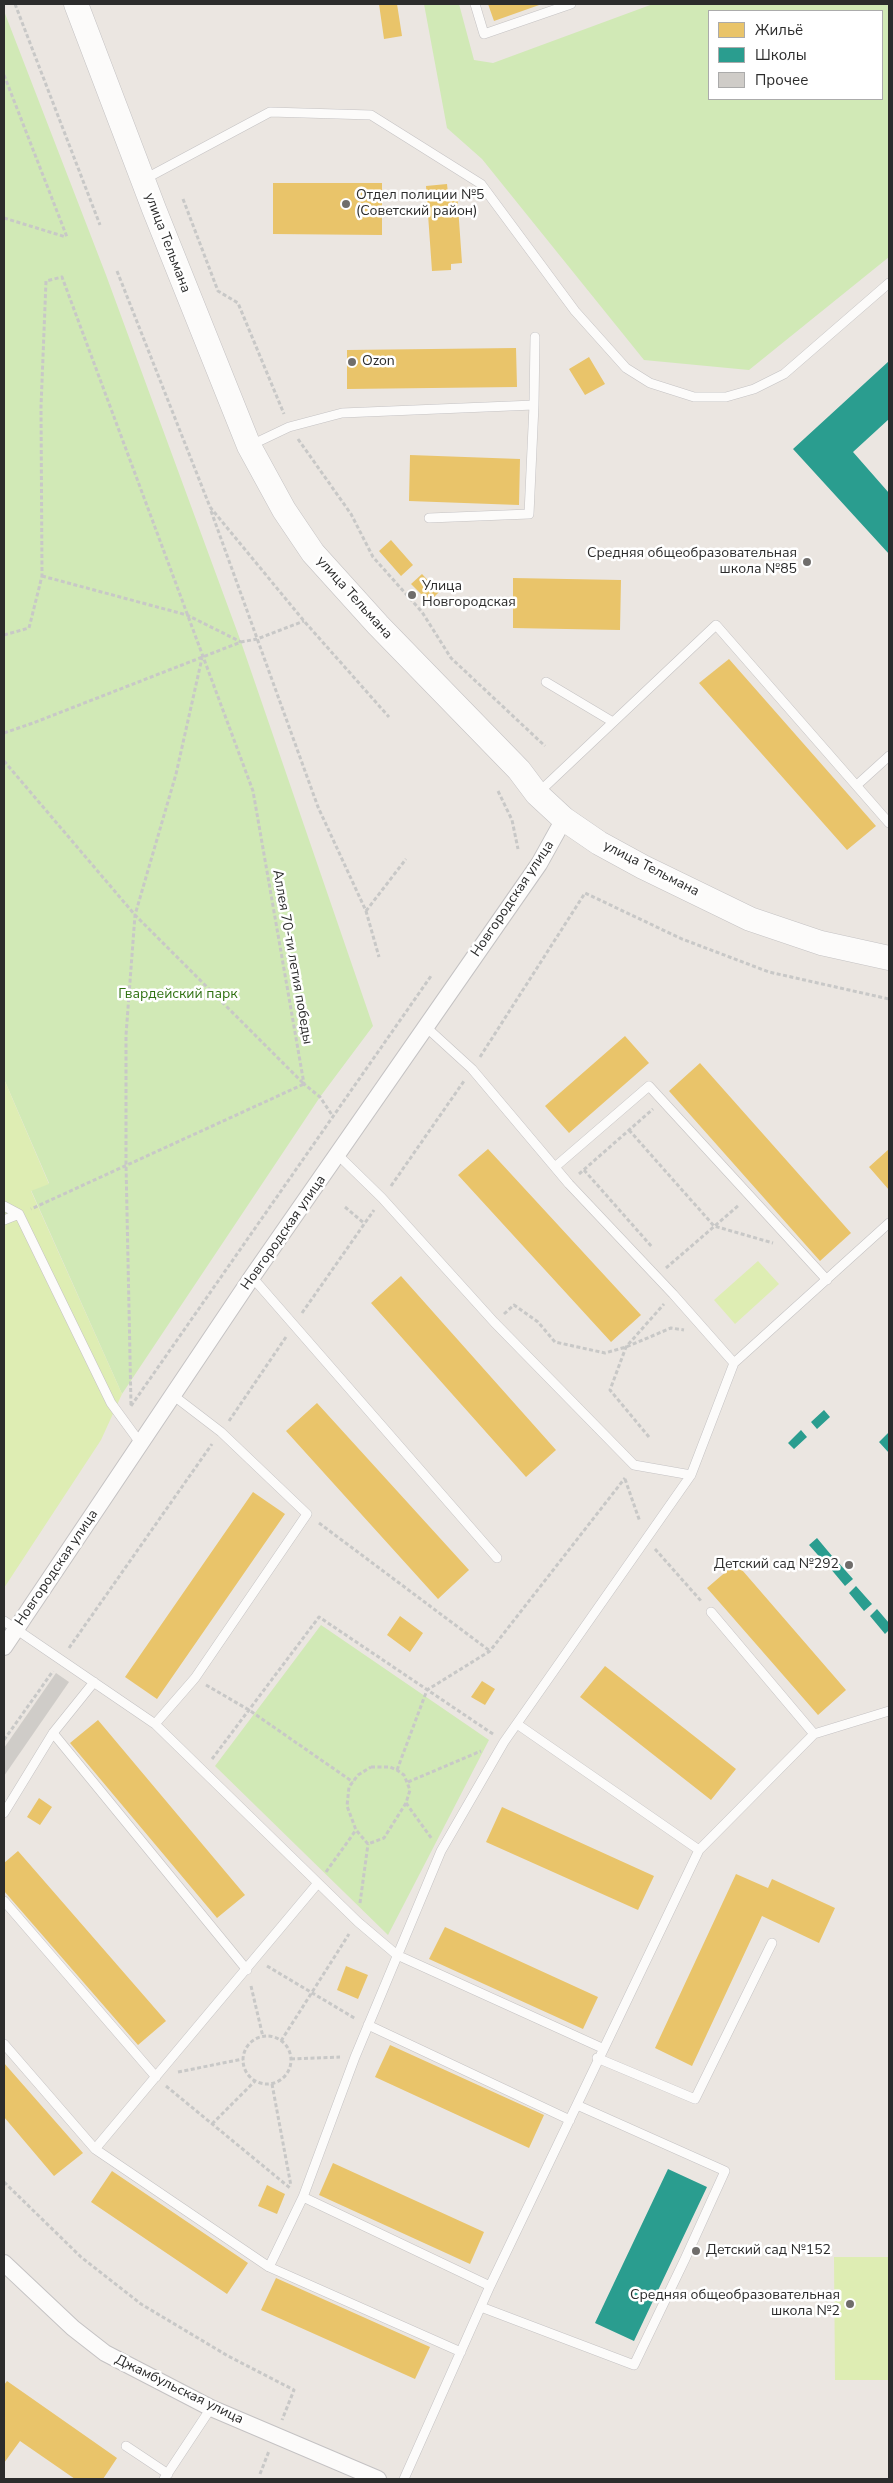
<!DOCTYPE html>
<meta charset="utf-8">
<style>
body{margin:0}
#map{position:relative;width:893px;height:2483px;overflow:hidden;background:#ebe6e1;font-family:"Nunito Sans",sans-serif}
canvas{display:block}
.frame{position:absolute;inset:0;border:5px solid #2c2c2c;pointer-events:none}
.legend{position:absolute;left:708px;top:10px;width:175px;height:90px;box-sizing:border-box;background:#fff;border:1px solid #ababab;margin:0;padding:6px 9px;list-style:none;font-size:15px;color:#2c2c2c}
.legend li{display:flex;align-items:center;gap:10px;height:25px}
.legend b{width:25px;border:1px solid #ababab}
</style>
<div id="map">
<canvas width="893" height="2483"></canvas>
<div class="frame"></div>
<ul class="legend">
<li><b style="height:14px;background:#e9c46a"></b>Жильё</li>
<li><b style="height:14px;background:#2a9d8f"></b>Школы</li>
<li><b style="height:14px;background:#cfccc8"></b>Прочее</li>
</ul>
</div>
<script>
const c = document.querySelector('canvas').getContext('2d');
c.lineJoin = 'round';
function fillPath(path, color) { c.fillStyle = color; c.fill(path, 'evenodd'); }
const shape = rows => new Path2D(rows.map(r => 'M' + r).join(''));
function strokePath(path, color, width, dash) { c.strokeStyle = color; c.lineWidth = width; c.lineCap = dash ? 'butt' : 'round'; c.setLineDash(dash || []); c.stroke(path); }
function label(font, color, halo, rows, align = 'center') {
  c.font = font + ' "Nunito Sans",sans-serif'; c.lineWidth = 5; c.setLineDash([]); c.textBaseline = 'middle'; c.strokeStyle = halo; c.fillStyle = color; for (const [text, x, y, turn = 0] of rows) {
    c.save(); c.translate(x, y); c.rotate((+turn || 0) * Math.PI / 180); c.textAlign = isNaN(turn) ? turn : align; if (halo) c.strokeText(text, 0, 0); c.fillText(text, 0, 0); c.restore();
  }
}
fillPath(shape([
 [424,4,459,4,474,60,493,63,653,4,889,4,889,257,749,370,644,360,482,159,447,128],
 [709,11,882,11,882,99,709,99],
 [4,11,106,275,241,642,373,1026,320,1097,122,1394,31,1190,49,1183,4,1079],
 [321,1625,489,1740,388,1935,215,1766]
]), '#d1e9b6');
fillPath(shape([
 [4,1079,49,1184,31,1191,122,1394,101,1440,4,1588],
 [758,1261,779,1284,735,1324,714,1300],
 [834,2257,889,2257,889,2380,835,2380]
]), '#deedb3');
fillPath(shape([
 [379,4,397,4,402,36,384,39],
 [488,4,542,4,494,21],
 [273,183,382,183,382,235,273,234],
 [447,184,448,193,457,192,462,263,451,264,451,270,432,271,426,186],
 [516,348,517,387,347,389,347,350],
 [589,357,605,384,585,395,569,369],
 [410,455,520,459,519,505,409,501],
 [391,540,413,565,401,576,379,551],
 [422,574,439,592,429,602,411,584],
 [513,578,621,580,620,630,513,628],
 [729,659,876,826,847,850,699,683],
 [625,1036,649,1063,569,1133,545,1106],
 [700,1063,851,1233,820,1261,669,1091],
 [488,1149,641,1315,611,1342,458,1175],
 [889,1149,889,1190,869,1167],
 [401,1276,556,1450,526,1477,371,1303],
 [317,1403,469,1570,438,1599,286,1431],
 [253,1492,285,1514,157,1699,125,1677],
 [736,1563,846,1690,818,1715,707,1588],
 [400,1616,423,1633,410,1652,387,1635],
 [605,1666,736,1769,711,1800,580,1697],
 [482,1681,495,1689,485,1705,471,1697],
 [98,1720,245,1895,217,1918,70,1743],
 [39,1798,52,1807,40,1825,27,1817],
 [502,1807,654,1876,638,1910,486,1842],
 [18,1851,166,2021,138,2045,4,1891,4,1863],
 [736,1874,768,1888,772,1879,835,1908,819,1943,762,1916,692,2066,655,2048],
 [445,1927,598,1997,583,2029,429,1959],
 [346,1966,368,1975,358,1999,337,1990],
 [390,2045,544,2115,529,2148,375,2077],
 [4,2063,83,2153,54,2176,4,2117],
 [333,2163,484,2232,470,2264,319,2195],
 [112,2171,248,2263,227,2294,91,2202],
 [267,2185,285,2194,277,2214,258,2206],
 [276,2278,430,2347,415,2379,261,2310],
 [7,2381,117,2458,103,2479,75,2479,20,2441,4,2463,4,2385]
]), '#e9c46a');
fillPath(shape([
 [889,361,889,419,853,452,889,493,889,554,793,449],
 [824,1410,830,1417,817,1429,811,1422],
 [801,1430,807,1437,794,1449,788,1443],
 [889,1432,889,1453,879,1442],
 [817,1538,832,1556,825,1563,809,1545],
 [837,1561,853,1579,845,1586,830,1568],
 [856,1586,872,1604,864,1611,849,1593],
 [877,1609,889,1623,889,1630,885,1634,870,1616],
 [668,2169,707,2187,634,2341,595,2323]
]), '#2a9d8f');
fillPath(shape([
 [56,1673,69,1682,4,1776,4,1748]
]), '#cfccc8');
const service = shape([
 [475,4,484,34,571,4],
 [143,180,270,112,371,115,481,184,575,311,626,368,650,383,694,397,726,397,754,389,784,374,889,283],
 [249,446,289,427,342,413,534,405,535,337],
 [429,518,529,514,534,405],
 [546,682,613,722],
 [857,785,889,756],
 [537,794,716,625,889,823],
 [426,1027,472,1069,569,1184,673,1294,734,1363],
 [338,1155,382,1198,494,1322,634,1465,691,1475],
 [555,1167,649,1086,827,1280],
 [4,1206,19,1214,111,1403,141,1444],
 [4,1220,19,1214],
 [252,1277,497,1558],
 [711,1612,814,1734],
 [4,1621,155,1724,358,1922,397,1955,602,2048],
 [155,1724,195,1678,307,1514,221,1432,174,1396],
 [517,1724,699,1850],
 [53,1733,247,1970],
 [4,1813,53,1733,94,1682],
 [4,1901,156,2077],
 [368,2025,570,2120],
 [4,2044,95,2149,269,2267,461,2352],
 [597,2058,695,2099,772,1943],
 [95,2149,318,1883],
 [303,2197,490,2286],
 [269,2267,303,2197,355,2057,441,1851,504,1742,691,1475,734,1363,889,1223],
 [481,2307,634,2365,685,2259,725,2171,577,2105],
 [126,2446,168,2474],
 [164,2479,211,2408],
 [404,2479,490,2286,699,1850,814,1734,889,1711]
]);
const minor = shape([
 [4,1647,252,1277,539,864,564,819],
 [4,2263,73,2328,105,2353,211,2408,378,2479]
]);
const secondary = shape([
 [76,4,154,209,249,446,284,510,313,553,378,625,519,770,537,794,564,819,599,843,643,867,750,919,821,943,889,958]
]);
strokePath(service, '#c4c2c3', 10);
strokePath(minor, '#c4c2c3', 18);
strokePath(secondary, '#c4c2c3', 25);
strokePath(shape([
 [15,4,100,225],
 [4,75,67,237],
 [183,199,218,291,238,303,284,414],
 [4,218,66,237],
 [117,271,210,507,304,621,389,717],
 [298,439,351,514,373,557,422,612,451,658,545,746],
 [211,511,318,807,366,911,379,957],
 [42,576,187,615,241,642],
 [4,635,29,628,42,576,41,407,46,281,62,277,253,791,304,1084,320,1097,332,1115],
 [4,733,33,723,241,642,257,639,304,621],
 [4,761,135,915,304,1084,31,1209],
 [498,791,512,820,518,849],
 [366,911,406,859],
 [480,1057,585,893,682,939,769,972,889,999],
 [629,1130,714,1226,773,1243],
 [584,1170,652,1247],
 [579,1174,653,1109],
 [391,1186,464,1081],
 [345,1207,365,1224],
 [666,1268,739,1205],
 [302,1313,374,1210],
 [504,1314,514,1305,538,1322,555,1342,605,1353,626,1347,671,1328,684,1330],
 [131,1405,126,1164,126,1035,135,915,176,774,202,658],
 [131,1406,431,976],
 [229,1421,286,1337],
 [649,1437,610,1390,626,1347,664,1304],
 [625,1479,640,1522],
 [319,1523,490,1651],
 [655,1549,702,1602],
 [69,1648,212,1444],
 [206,1685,249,1710,353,1782],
 [4,1740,53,1671],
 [212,1759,319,1617,493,1734],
 [371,1767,390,1767,397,1770,404,1775,410,1790,406,1803,384,1838,368,1844,356,1830,347,1806,349,1787,358,1775,371,1767],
 [397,1770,427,1690,490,1651,625,1478],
 [408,1782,481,1751],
 [406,1803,432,1839],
 [326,1872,356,1830],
 [360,1903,368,1844],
 [267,1966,356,2019],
 [251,1986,263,2037],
 '243 2060a24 24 0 1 1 48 0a24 24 0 1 1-48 0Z',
 [281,2041,349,1934],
 [291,2059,340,2057],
 [178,2072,243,2059],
 [272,2084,291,2186],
 [166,2086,290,2188],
 [212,2124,255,2081],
 [4,2182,81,2257,141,2304,228,2356,294,2390,282,2420],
 [260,2474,269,2451]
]), '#c8c8c7', 3, [4, 2.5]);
strokePath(service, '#fcfbfa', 9);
strokePath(minor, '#fcfbfa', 16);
strokePath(secondary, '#fcfbfa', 24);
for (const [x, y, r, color] of [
 [346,204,5,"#6f6d6b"],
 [352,362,5,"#6f6d6b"],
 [807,562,5,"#6f6d6b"],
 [412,595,5,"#6f6d6b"],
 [849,1565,5,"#6f6d6b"],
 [696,2251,5,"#6f6d6b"],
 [850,2304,5,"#6f6d6b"]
]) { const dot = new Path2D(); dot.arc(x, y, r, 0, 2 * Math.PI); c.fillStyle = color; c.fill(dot); strokePath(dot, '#fff', 2); }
label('14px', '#2c2c2c', '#fff', [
 ["Отдел полиции №5",356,196],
 ["(Советский район)",356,212],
 ["Ozon",362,362],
 ["Средняя общеобразовательная",797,554,"right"],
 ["школа №85",797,570,"right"],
 ["Улица",422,587],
 ["Новгородская",422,603],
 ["Детский сад №292",839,1565,"right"],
 ["Детский сад №152",706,2251],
 ["Средняя общеобразовательная",840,2296,"right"],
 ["школа №2",840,2312,"right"]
], 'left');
label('14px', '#2c2c2c', '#fff', [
 ["улица Тельмана",167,243,69],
 ["улица Тельмана",354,598,48],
 ["улица Тельмана",651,869,27],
 ["Новгородская улица",513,899,-56],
 ["Аллея 70-ти летия победы",292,957,80],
 ["Новгородская улица",284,1233,-55],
 ["Новгородская улица",57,1568,-56],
 ["Джамбульская улица",179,2390,26]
]);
label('14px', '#317213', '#fff', [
 ["Гвардейский парк",178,995]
]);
</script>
